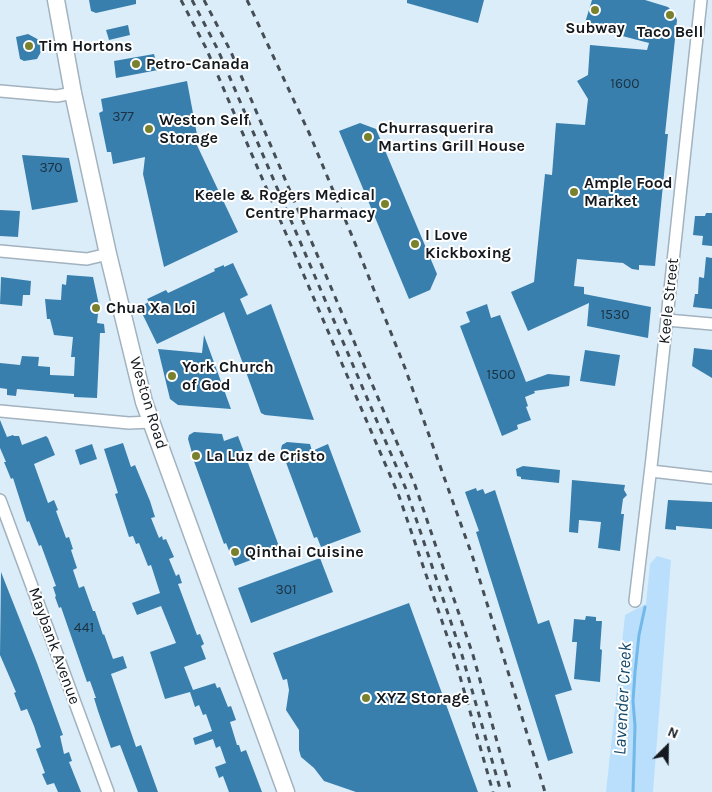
<!DOCTYPE html>
<style>
body{margin:0}
#map{position:relative;width:712px;height:792px;overflow:hidden;background:#dcedfa;font-family:Karla,sans-serif}
canvas{display:block}
.north{position:absolute;left:642px;top:722px;width:50px;height:50px;-webkit-text-stroke:4px #fff;paint-order:stroke;rotate:23deg;font-size:14px;font-weight:700;line-height:20px;text-align:center;color:#13191e}
.north::after{content:'';display:block;margin:auto;width:18px;height:22px;background:#13191e;clip-path:polygon(50% 0,100% 100%,50% 72%,0 100%)}
</style>
<div id="map">
<canvas width="712" height="792"></canvas>
<div class="north">N</div>
</div>
<script>
const c = document.querySelector('canvas').getContext('2d');
c.lineJoin = 'round';
function fillPath(path, color) { c.fillStyle = color; c.fill(path, 'evenodd'); }
const shape = rows => new Path2D(rows.map(r => 'M' + r).join(''));
function strokePath(path, color, width, dash) { c.strokeStyle = color; c.lineWidth = width; c.lineCap = dash ? 'butt' : 'round'; c.setLineDash(dash || []); c.stroke(path); }
function label(font, color, halo, rows, align = 'center') {
  c.font = font + ' Karla,sans-serif'; c.lineWidth = 4; c.setLineDash([]); c.textBaseline = 'middle'; c.strokeStyle = halo; c.fillStyle = color; for (const [text, x, y, turn = 0] of rows) {
    c.save(); c.translate(x, y); c.rotate((+turn || 0) * Math.PI / 180); c.textAlign = isNaN(turn) ? turn : align; if (halo) c.strokeText(text, 0, 0); c.fillText(text, 0, 0); c.restore();
  }
}
fillPath(shape([
 [657,556,671,560,653,792,606,792,625,615,646,604,650,564]
]), '#b9dffc');
strokePath(shape([
 [633,792,635,726,633,701,635,672,639,635,645,607]
]), '#72b8e9', 3);
fillPath(shape([
 [89,0,136,0,136,4,96,13,91,11],
 [407,0,484,0,478,23,407,3],
 [592,0,645,0,668,7,674,13,677,20,665,134,668,134,655,266,639,265,639,270,632,269,623,263,577,259,574,286,584,287,584,294,651,307,648,338,587,326,589,303,528,331,511,292,534,282,545,174,552,175,556,123,585,125,588,99,577,81,588,75,590,45,647,50,649,43,584,26],
 [128,25,130,35,109,40,106,30],
 [28,34,41,41,42,50,37,59,24,61,20,59,16,37],
 [154,54,158,70,116,78,114,61],
 [187,81,198,140,195,141,238,232,164,267,143,174,145,157,113,164,111,152,107,152,99,113,103,111,101,99],
 [360,123,376,129,437,274,430,290,409,299,339,131],
 [22,155,69,158,78,202,32,210],
 [0,210,20,211,18,237,0,236],
 [706,213,712,213,712,246,702,245,703,236,693,235,695,216,705,216],
 [706,257,712,258,712,309,693,307,695,294,698,294,699,277,704,278],
 [233,263,248,295,240,299,247,315,271,304,314,420,265,415,261,413,224,312,157,344,139,307,149,302,147,299,166,290,168,293,215,271,214,269,224,265,224,267],
 [67,275,93,277,99,305,97,323,104,324,105,333,100,333,97,398,74,397,74,394,17,389,16,396,7,395,7,389,0,388,0,363,20,365,22,356,39,357,38,366,50,367,50,375,74,376,75,357,71,357,73,337,54,335,50,319,47,319,45,299,61,300,62,284,66,285],
 [1,277,31,281,30,295,23,295,22,306,0,304],
 [487,304,491,318,500,315,526,382,548,374,570,376,569,386,534,391,535,393,525,397,528,406,526,407,531,420,517,425,518,429,502,436,460,326,470,322,466,312],
 [204,335,231,409,178,405,170,399,158,349,202,353],
 [694,348,712,350,712,378,692,366],
 [585,350,620,355,615,386,580,381],
 [0,420,7,437,13,435,14,436,19,436,22,445,46,436,48,438,55,455,34,464,48,503,54,500,58,510,56,511,66,538,69,537,73,549,71,550,77,568,73,570,79,588,84,586,93,611,95,611,103,635,104,634,113,659,123,656,127,668,111,674,136,747,141,745,158,792,138,792,120,745,111,748,98,711,94,698,96,698,90,681,87,682,61,607,59,608,55,597,56,596,53,587,56,586,41,545,39,546,29,521,27,522,13,478,11,479,4,462,6,462,0,448],
 [194,432,222,434,224,441,238,436,280,549,235,566,226,543,224,544,191,453,192,453,188,439,189,435],
 [287,442,310,444,312,451,328,444,361,532,321,547,317,537,314,538,281,449,282,445],
 [123,443,131,467,135,465,150,501,155,517,151,518,159,538,162,536,163,540,166,539,174,557,169,559,176,576,179,574,182,583,178,584,197,635,200,634,204,644,201,646,206,659,184,667,193,690,215,683,217,688,220,687,228,707,231,706,236,720,230,722,237,745,239,745,241,752,246,750,262,792,229,792,223,776,219,778,215,767,226,763,220,746,216,748,213,739,195,745,193,738,212,731,206,714,203,715,199,705,195,707,190,692,165,699,150,652,176,643,161,606,137,615,132,603,160,593,151,565,148,566,139,543,136,544,133,536,129,537,115,494,118,493,104,449],
 [92,444,97,459,80,465,75,450],
 [523,466,560,470,559,483,521,479,521,477,517,476,516,469],
 [572,480,625,485,624,490,627,495,623,499,621,514,624,514,620,551,598,548,601,522,579,520,578,533,569,532],
 [476,488,477,491,483,489,485,494,495,490,538,624,549,620,572,690,555,695,573,753,548,761,476,532,479,531,465,492],
 [668,500,712,502,712,529,676,526,676,530,665,529],
 [320,558,333,592,251,623,238,588],
 [1,572,37,663,63,735,60,736,64,754,69,752,72,761,69,762,81,792,58,792,54,783,47,785,42,774,45,773,36,749,41,747,34,726,27,709,21,711,14,693,16,692,0,655],
 [409,603,478,792,356,792,324,781,314,768,301,757,299,750,299,730,286,710,289,690,287,679,283,680,273,653],
 [586,616,596,617,596,621,602,621,600,649,602,650,600,682,574,679,577,642,572,642,574,619,585,620]
]), '#387fad');
const street = shape([
 [0,91,57,96,73,93],
 [0,251,87,259,108,254],
 [667,320,712,324],
 [0,411,129,423,151,422],
 [651,471,712,478],
 [0,500,108,792],
 [635,601,652,458,701,0]
]);
const secondary = shape([
 [56,0,73,93,108,254,144,402,286,792]
]);
strokePath(street, '#a2b2be', 14);
strokePath(secondary, '#a2b2be', 19);
strokePath(street, '#fff', 11);
strokePath(secondary, '#fff', 16);
strokePath(shape([
 [181,0,206,48,399,496,455,659,493,792],
 [192,0,218,50,406,489,462,655,501,792],
 [204,0,231,52,415,485,473,655,511,792],
 [247,0,310,135,362,260,405,368,473,558,545,792]
]), '#464e55', 3, [6, 6]);
for (const [x, y, r, color] of [
 [595,10,5,"#79812d"],
 [670,15,5,"#79812d"],
 [29,46,5,"#79812d"],
 [136,64,5,"#79812d"],
 [149,129,5,"#79812d"],
 [368,137,5,"#79812d"],
 [574,192,5,"#79812d"],
 [385,204,5,"#79812d"],
 [415,244,5,"#79812d"],
 [96,308,5,"#79812d"],
 [172,376,5,"#79812d"],
 [196,456,5,"#79812d"],
 [235,552,5,"#79812d"],
 [366,698,5,"#79812d"]
]) { const dot = new Path2D(); dot.arc(x, y, r, 0, 2 * Math.PI); c.fillStyle = color; c.fill(dot); strokePath(dot, '#fff', 2); }
label('14px', '#1c3242', null, [
 ["1600",625,84],
 ["377",123,117],
 ["370",51,168],
 ["1530",615,315],
 ["1500",501,375],
 ["301",286,590],
 ["441",84,628]
]);
label('bold 16px', '#13191e', '#fff', [
 ["Subway",595,28,"center"],
 ["Taco Bell",670,32,"center"],
 ["Tim Hortons",39,46],
 ["Petro-Canada",146,64],
 ["Weston Self",159,120],
 ["Storage",159,138],
 ["Churrasquerira",378,128],
 ["Martins Grill House",378,146],
 ["Ample Food",584,183],
 ["Market",584,201],
 ["Keele & Rogers Medical",375,195,"right"],
 ["Centre Pharmacy",375,213,"right"],
 ["I Love",425,235],
 ["Kickboxing",425,253],
 ["Chua Xa Loi",106,308],
 ["York Church",182,367],
 ["of God",182,385],
 ["La Luz de Cristo",206,456],
 ["Qinthai Cuisine",245,552],
 ["XYZ Storage",376,698]
], 'left');
label('16px', '#13191e', '#fff', [
 ["Keele Street",669,301,-84],
 ["Weston Road",148,403,73],
 ["Maybank Avenue",54,646,70]
]);
label('italic 18px', '#14496b', '#fff', [
 ["Lavender Creek",623,699,-87]
]);
</script>
